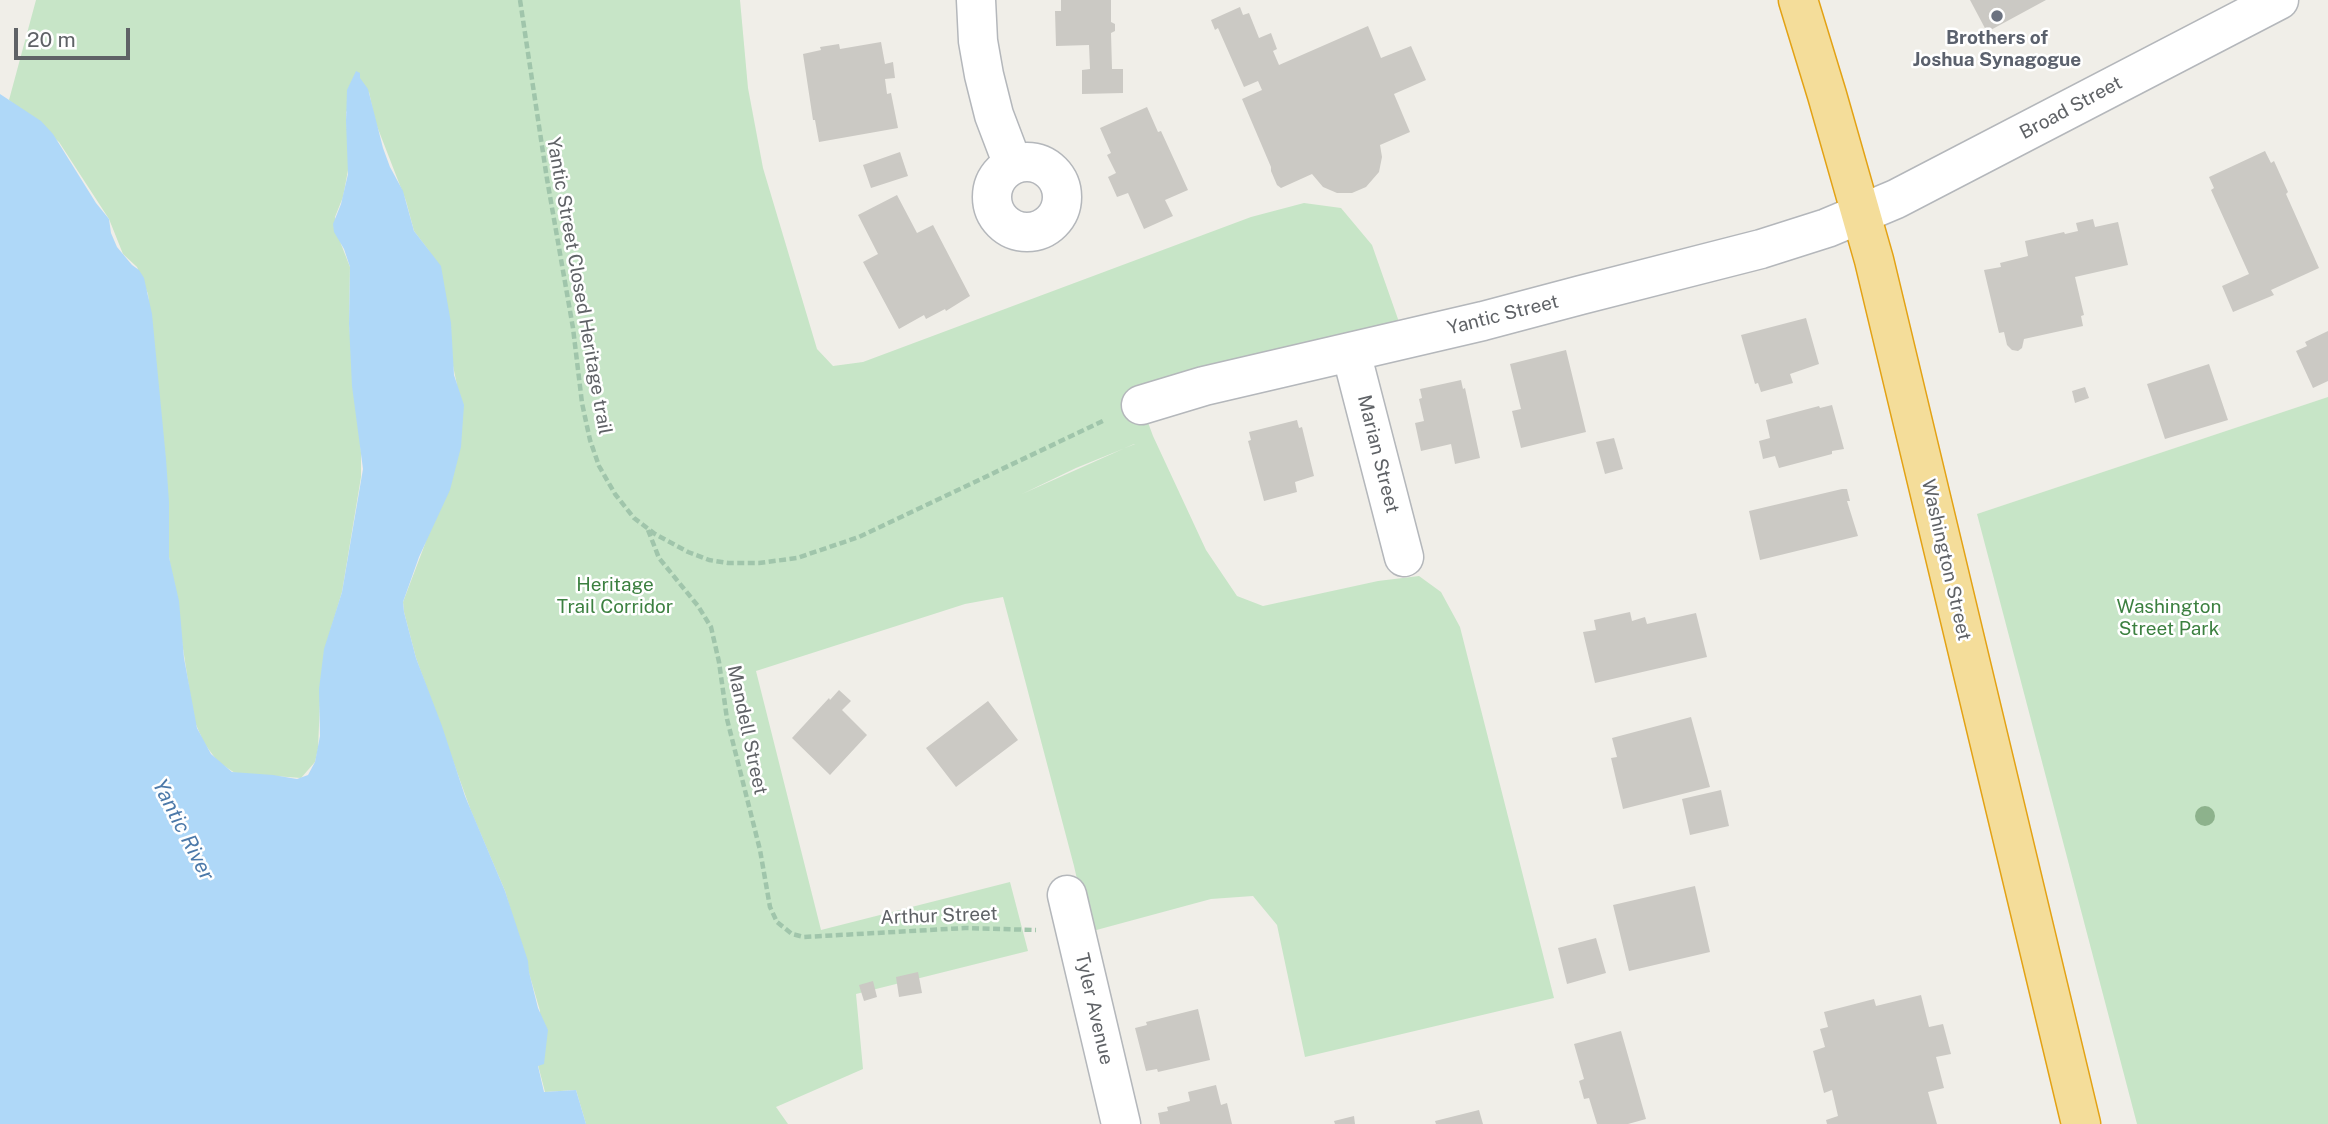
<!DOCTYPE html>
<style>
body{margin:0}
#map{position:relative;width:2328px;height:1124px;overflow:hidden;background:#f0eee8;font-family:"Public Sans",sans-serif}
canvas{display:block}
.scale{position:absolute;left:14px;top:28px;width:116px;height:32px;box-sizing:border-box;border:4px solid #5f6266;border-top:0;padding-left:9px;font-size:21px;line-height:24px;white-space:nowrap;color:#5f6266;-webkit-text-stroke:5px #fff;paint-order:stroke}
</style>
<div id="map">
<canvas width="2328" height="1124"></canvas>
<div class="scale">20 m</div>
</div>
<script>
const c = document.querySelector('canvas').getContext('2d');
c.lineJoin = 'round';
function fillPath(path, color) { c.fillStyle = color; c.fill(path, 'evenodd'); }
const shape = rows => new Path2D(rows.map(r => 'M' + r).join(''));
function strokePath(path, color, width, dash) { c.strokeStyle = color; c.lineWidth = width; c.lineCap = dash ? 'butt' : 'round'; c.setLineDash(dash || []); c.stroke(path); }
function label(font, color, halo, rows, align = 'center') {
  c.font = font + ' "Public Sans",sans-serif'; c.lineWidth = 5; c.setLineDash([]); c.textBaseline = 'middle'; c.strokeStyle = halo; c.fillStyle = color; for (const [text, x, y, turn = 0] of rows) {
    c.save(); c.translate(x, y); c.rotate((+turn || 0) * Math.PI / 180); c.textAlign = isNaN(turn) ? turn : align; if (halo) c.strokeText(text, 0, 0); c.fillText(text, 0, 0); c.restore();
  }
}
fillPath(shape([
 [36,0,740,0,748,88,763,168,817,349,833,366,863,362,1251,217,1304,203,1341,208,1372,245,1399,322,1139,398,1153,436,1206,550,1237,596,1263,606,1378,581,1419,576,1441,592,1460,627,1554,998,1305,1057,1277,925,1253,896,1211,899,1089,932,1074,866,1003,597,965,604,756,671,821,930,1010,882,1028,951,856,994,863,1069,776,1107,788,1124,586,1124,576,1090,545,1092,538,1065,540,1011,527,966,505,891,471,811,416,658,404,612,403,602,425,544,457,385,429,251,414,231,406,201,375,121,369,92,346,112,349,165,343,197,335,217,341,244,350,267,349,324,361,452,361,477,342,592,327,642,321,677,318,749,315,762,301,778,235,773,218,762,204,743,194,720,169,557,162,429,148,294,137,267,123,254,109,219,59,142,9,100],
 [1135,444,1134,444,1022,494,1076,468],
 [2328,397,2328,1124,2137,1124,1977,514]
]), '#c7e5c7');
fillPath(shape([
 [356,71,360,73,360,78,368,89,383,148,390,167,403,191,414,231,441,266,451,323,454,375,464,405,461,447,450,490,419,557,403,602,404,612,416,658,442,726,465,796,505,891,528,961,529,972,538,1008,548,1030,544,1064,538,1066,544,1092,576,1090,586,1124,0,1124,0,94,41,121,53,134,96,203,109,219,111,233,117,247,132,265,139,270,144,278,152,314,166,459,169,502,169,557,179,601,184,658,197,728,211,754,232,772,273,775,297,779,308,775,315,762,320,736,319,689,324,649,342,592,363,469,352,386,349,324,350,267,344,249,334,232,333,224,341,204,348,174,346,121,347,90]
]), '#afd8f8');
fillPath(shape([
 [1061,0,1111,0,1111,22,1115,24,1115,31,1111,33,1112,69,1123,69,1123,93,1082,94,1082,70,1090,69,1089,45,1056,46,1055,11,1061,11],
 [1970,0,2046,0,1987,32],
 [1240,7,1243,15,1249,13,1259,38,1271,33,1277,49,1273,51,1279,65,1368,26,1381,58,1411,46,1426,80,1394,94,1410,132,1380,145,1382,157,1379,172,1366,187,1352,193,1337,193,1323,187,1312,174,1281,188,1277,185,1271,171,1271,167,1242,99,1262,90,1258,81,1244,87,1218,28,1215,30,1211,20],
 [881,42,885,64,893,62,895,78,885,79,887,94,891,93,898,128,819,142,815,120,813,120,803,54,821,50,820,47,839,44,840,49],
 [1147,107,1158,132,1161,131,1188,190,1165,200,1173,216,1144,229,1128,193,1117,197,1108,177,1116,173,1107,155,1111,153,1100,128],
 [2265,151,2271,163,2274,161,2288,192,2286,194,2319,268,2271,290,2274,295,2233,312,2222,286,2249,274,2211,190,2214,188,2209,177],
 [900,152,908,176,871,188,863,165],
 [897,195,917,233,933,225,970,296,946,311,945,309,926,319,924,315,899,329,863,262,878,254,858,215],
 [2093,219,2095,227,2118,222,2128,265,2075,277,2084,315,2081,316,2083,326,2024,339,2022,348,2018,351,2012,350,2007,345,2004,332,1999,333,1984,270,2001,267,2000,263,2028,256,2025,241,2064,232,2065,234,2078,231,2076,223],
 [1806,318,1819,364,1790,374,1793,383,1761,392,1758,383,1755,384,1741,335],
 [2328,331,2328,381,2313,388,2296,351,2307,346,2305,342],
 [1566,350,1586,432,1521,448,1512,411,1521,409,1510,364],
 [2209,364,2228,420,2165,439,2147,384],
 [1461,380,1463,389,1465,388,1480,458,1455,464,1451,444,1421,451,1415,423,1424,421,1419,399,1422,398,1420,389],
 [2085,387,2089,398,2075,403,2072,391],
 [1832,405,1844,449,1832,451,1832,454,1779,468,1775,456,1763,459,1759,441,1770,438,1766,420,1819,406,1820,408],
 [1297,420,1299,428,1302,427,1314,476,1295,482,1297,492,1264,501,1248,441,1251,440,1249,432],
 [1614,438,1623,469,1605,474,1596,442],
 [1842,489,1847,489,1850,501,1847,501,1858,536,1760,560,1749,511],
 [1630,612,1632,621,1645,617,1647,624,1696,613,1707,657,1595,683,1583,632,1596,630,1594,620],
 [839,690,851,701,842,710,867,735,830,775,792,738,829,698,830,700],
 [988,701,1018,740,956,787,926,748],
 [1691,717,1710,787,1623,809,1611,758,1617,757,1612,738],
 [1721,790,1729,826,1690,835,1682,799],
 [1695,886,1710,952,1629,971,1613,905],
 [1596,938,1606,973,1567,984,1558,948],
 [918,972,922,993,899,997,896,977],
 [873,981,877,997,864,1001,859,985],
 [1921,995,1929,1027,1943,1024,1951,1054,1936,1057,1944,1088,1928,1092,1937,1124,1827,1124,1826,1120,1838,1116,1832,1090,1824,1093,1813,1051,1825,1047,1820,1029,1828,1027,1824,1012,1874,999,1876,1006],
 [1198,1009,1210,1060,1158,1072,1157,1069,1146,1071,1135,1028,1147,1025,1146,1022],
 [1621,1031,1646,1119,1628,1124,1597,1124,1589,1098,1584,1099,1579,1081,1584,1079,1574,1044],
 [1216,1085,1221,1105,1227,1103,1232,1124,1160,1124,1158,1113,1168,1111,1167,1107,1190,1101,1188,1092],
 [1479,1110,1483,1124,1436,1124,1435,1121],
 [1354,1116,1355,1124,1335,1124,1334,1121]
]), '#cbc9c4');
const street = shape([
 [976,0,978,41,984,75,994,115,1013,165],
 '992 197a35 35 0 1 1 70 0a35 35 0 1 1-70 0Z',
 [1351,352,1404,557],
 [1141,405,1204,386,1483,321,1581,295,1761,249,1827,228,1896,199,2279,0],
 [1067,895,1121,1124]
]);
const highway = shape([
 [1798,0,1827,95,1874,260,2081,1124]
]);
strokePath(street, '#b4b7bb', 41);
strokePath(highway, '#e3a214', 41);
strokePath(shape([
 [520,0,547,179,573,328,582,403,590,440,599,466,615,494,634,518,655,534,688,552,709,560,728,563,759,563,797,558,859,537,1105,420],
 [648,530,659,558,698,606,711,627,719,662,727,719,760,850,770,907,777,922,792,934,804,937,965,928,1036,930]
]), '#a0c5ab', 4.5, [7, 3.5]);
strokePath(street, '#fff', 38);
strokePath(highway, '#f4dd9a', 38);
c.fillStyle = '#8db28c';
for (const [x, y] of [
 [2205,816]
]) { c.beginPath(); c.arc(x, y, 10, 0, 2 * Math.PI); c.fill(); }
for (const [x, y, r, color] of [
 [1997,16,7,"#6b7280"]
]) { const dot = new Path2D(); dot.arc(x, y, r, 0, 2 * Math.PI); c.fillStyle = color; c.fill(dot); strokePath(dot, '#fff', 2.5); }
label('bold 19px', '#5b616d', '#fff', [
 ["Brothers of",1997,38],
 ["Joshua Synagogue",1997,60]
]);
label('19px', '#5f6266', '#fff', [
 ["Broad Street",2071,108,-28],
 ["Yantic Street Closed Heritage trail",579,286,80],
 ["Yantic Street",1503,315,-14],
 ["Marian Street",1378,454,76],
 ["Washington Street",1946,560,77],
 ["Mandell Street",747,730,78],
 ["Arthur Street",939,916,-2],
 ["Tyler Avenue",1094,1009,77]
]);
label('19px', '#3c8040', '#fff', [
 ["Heritage",615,585],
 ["Trail Corridor",615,607],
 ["Washington",2169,607],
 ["Street Park",2169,629]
]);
label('italic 21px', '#4c79a9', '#fff', [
 ["Yantic River",183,830,63]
]);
</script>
